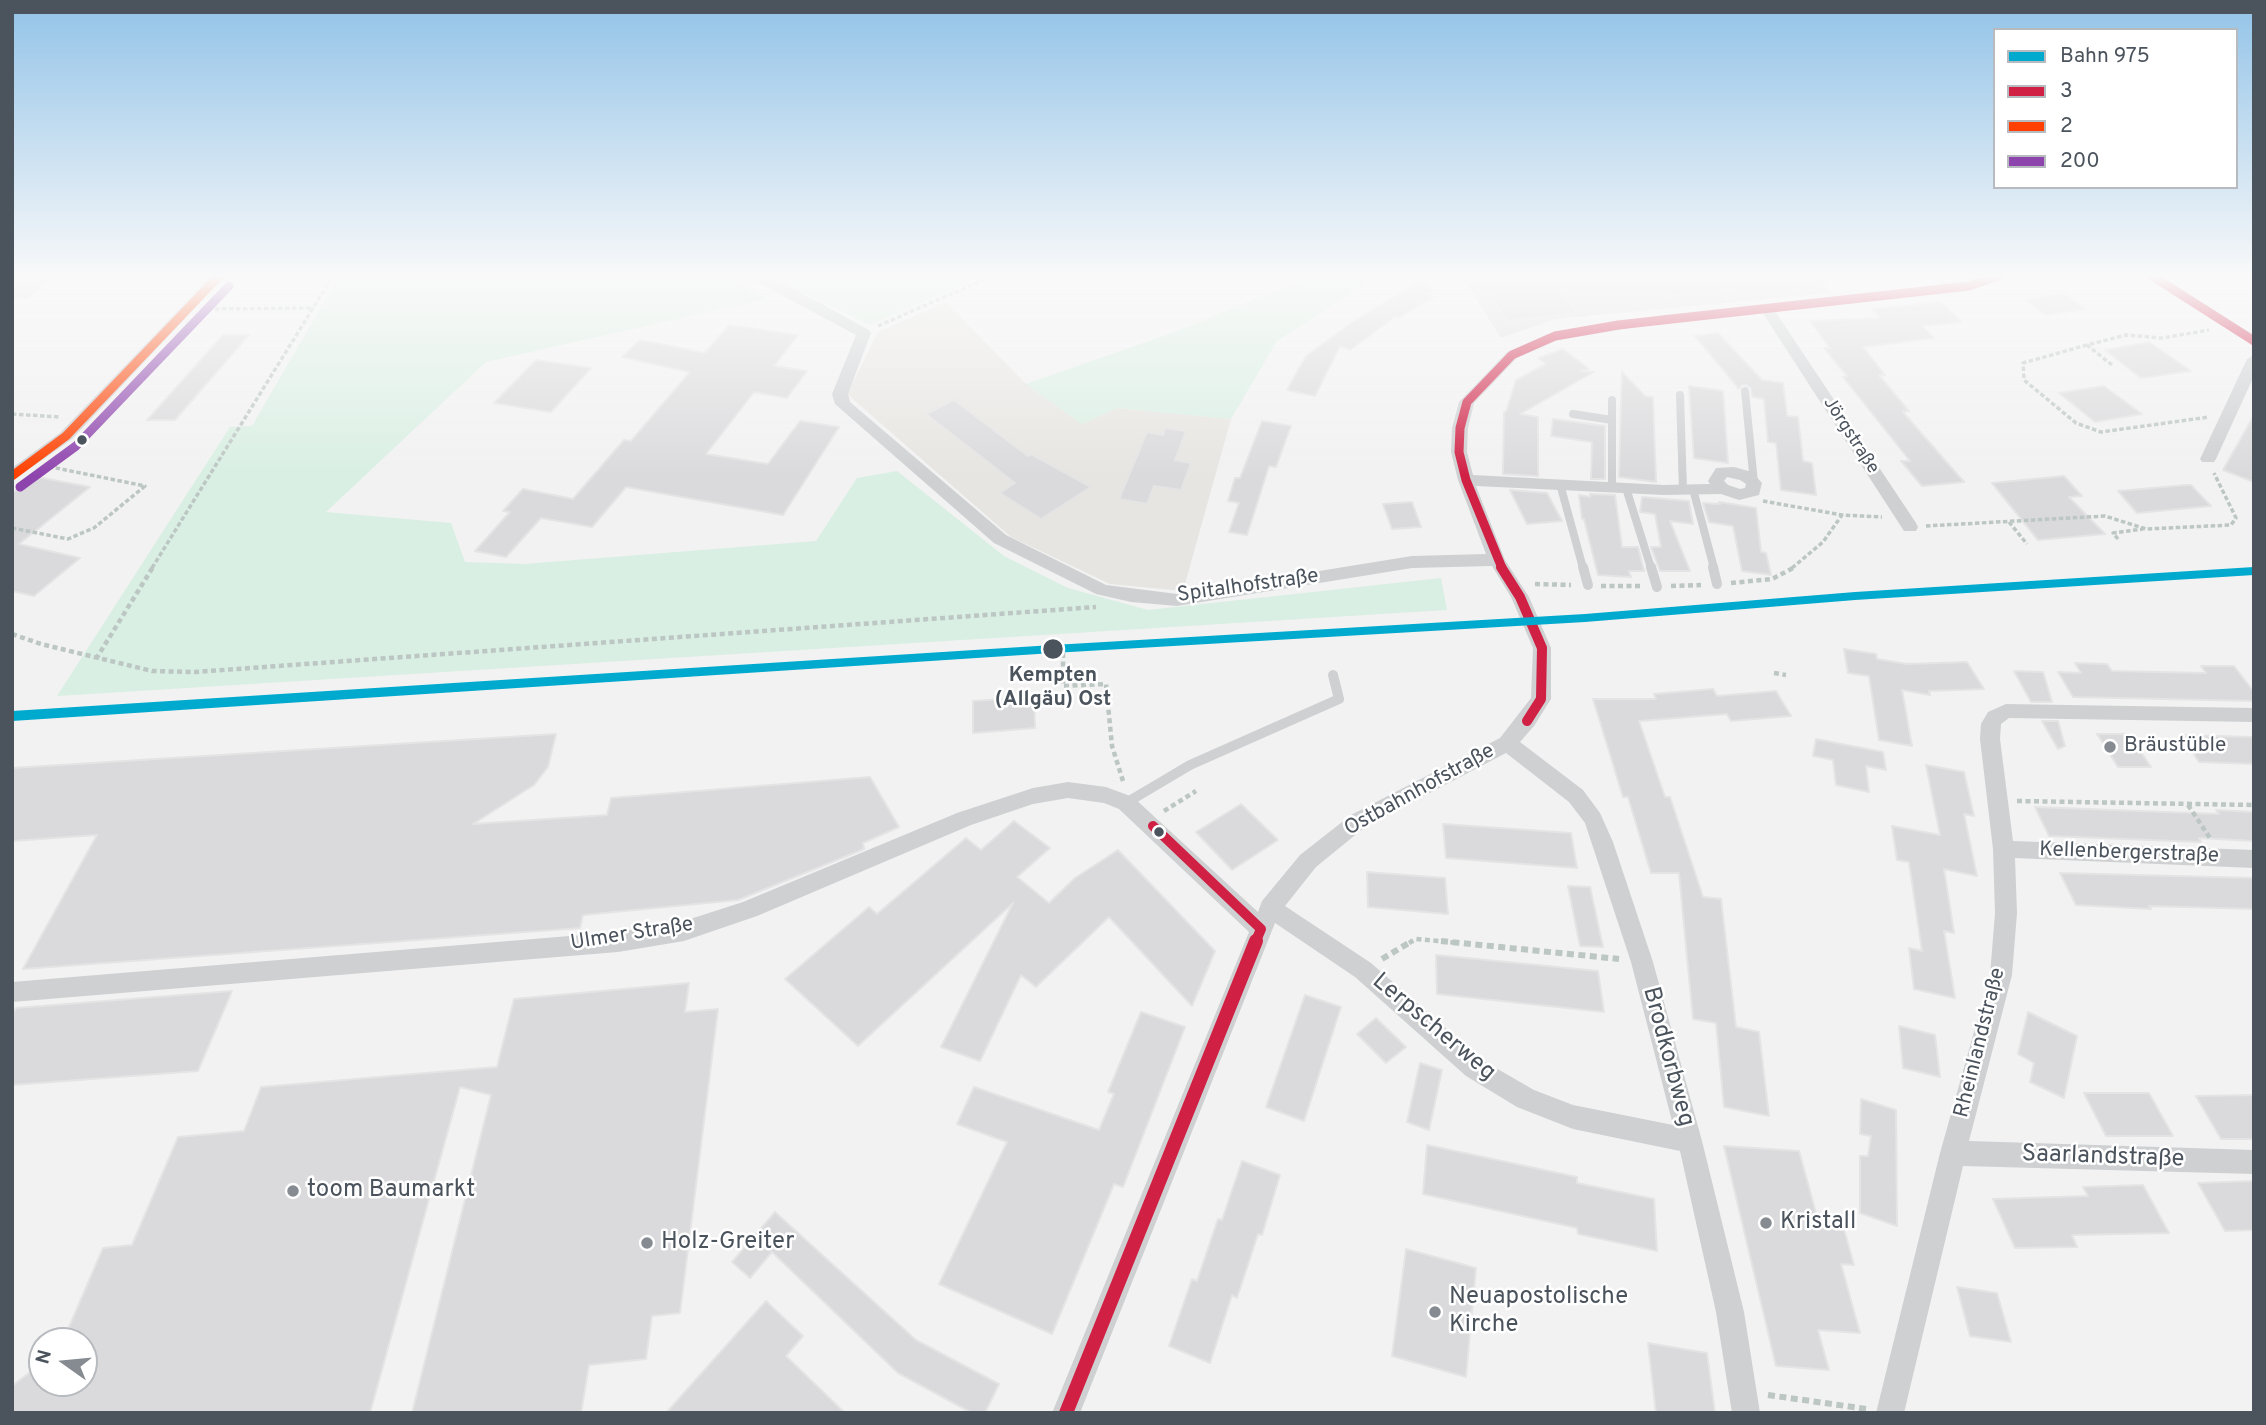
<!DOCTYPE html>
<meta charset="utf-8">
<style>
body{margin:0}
#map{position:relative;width:2266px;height:1425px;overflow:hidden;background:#f2f2f2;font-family:Overpass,sans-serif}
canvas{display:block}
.frame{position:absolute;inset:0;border:14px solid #4b535d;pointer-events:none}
.legend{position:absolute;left:1993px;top:28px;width:245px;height:161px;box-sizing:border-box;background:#fff;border:2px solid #b7babe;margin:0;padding:9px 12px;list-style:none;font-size:21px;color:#4b535d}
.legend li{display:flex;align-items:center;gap:14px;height:35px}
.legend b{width:35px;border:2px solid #b7babe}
.north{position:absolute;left:28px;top:1327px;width:70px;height:70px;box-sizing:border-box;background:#fff;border:2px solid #b7babe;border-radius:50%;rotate:285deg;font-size:19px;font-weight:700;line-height:28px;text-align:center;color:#4b535d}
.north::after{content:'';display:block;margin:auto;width:24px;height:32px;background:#858b91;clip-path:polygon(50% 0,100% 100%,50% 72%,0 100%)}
</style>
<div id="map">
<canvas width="2266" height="1425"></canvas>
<div class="frame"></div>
<ul class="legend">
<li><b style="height:9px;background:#00a9ce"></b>Bahn 975</li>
<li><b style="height:9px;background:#d02044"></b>3</li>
<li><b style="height:9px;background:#ff4000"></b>2</li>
<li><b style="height:9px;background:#8e44ad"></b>200</li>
</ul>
<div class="north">N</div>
</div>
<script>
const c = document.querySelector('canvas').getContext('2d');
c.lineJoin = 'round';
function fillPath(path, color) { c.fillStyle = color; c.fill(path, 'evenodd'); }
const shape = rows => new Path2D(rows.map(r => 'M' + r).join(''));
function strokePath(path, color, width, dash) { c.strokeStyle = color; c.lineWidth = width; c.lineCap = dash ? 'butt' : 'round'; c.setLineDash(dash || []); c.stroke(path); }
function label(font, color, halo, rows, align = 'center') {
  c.font = font + ' Overpass,sans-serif'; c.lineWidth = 5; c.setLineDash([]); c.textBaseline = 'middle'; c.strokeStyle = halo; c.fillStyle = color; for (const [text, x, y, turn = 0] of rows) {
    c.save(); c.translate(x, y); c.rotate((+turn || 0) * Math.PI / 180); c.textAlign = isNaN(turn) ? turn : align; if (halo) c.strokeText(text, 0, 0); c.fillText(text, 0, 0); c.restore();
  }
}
fillPath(shape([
 [946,302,1026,384,1082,424,1117,408,1231,419,1183,591,1110,584,1011,537,847,394,878,332]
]), '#e6e5e1');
fillPath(shape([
 [1462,276,1814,276,1830,293,1556,319,1501,338]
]), '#e0e1e1');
fillPath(shape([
 [339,276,724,276,767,299,486,362,326,512,451,523,465,562,524,564,816,541,857,478,897,471,1004,556,1068,588,1148,610,1441,578,1447,610,57,696,230,427,252,426],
 [768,276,983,276,870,325],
 [1312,276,1379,276,1277,341,1231,419,1117,408,1082,424,1026,384,1177,331]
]), '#d9efe3');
const building = shape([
 [1507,276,1527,276,1557,286,1577,313,1508,321,1484,286,1511,283,1507,276],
 [1649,276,1729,276,1730,289,1666,296,1649,276],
 [12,279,50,279,28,298,12,298,12,279],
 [1424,279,1432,291,1427,294,1433,297,1399,318,1396,316,1350,350,1340,346,1315,396,1287,390,1306,356,1354,321,1424,279],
 [2064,294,2086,309,2046,315,2025,300,2064,294],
 [1940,302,1962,322,1922,326,1934,338,1863,347,1885,375,1879,375,1909,411,1903,412,1964,482,1922,486,1901,461,1910,461,1843,377,1847,376,1824,348,1830,348,1810,321,1881,318,1872,309,1940,302],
 [729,325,798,335,774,366,807,371,787,398,754,392,706,454,768,464,800,421,839,427,783,515,626,487,592,527,541,518,506,557,475,551,510,512,503,511,523,489,573,499,624,440,631,441,690,372,622,357,640,340,705,353,729,325],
 [1718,333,1762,380,1783,383,1787,416,1798,417,1803,461,1812,463,1816,495,1781,490,1776,443,1768,442,1764,399,1752,397,1751,388,1747,385,1742,385,1739,389,1695,336,1718,333],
 [223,335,249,335,175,420,147,420,223,335],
 [2149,342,2191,371,2141,378,2105,350,2149,342],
 [1563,349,1589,369,1581,371,1594,372,1520,414,1538,417,1538,476,1503,474,1504,412,1506,412,1516,380,1546,364,1538,358,1563,349],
 [536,360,591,368,551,412,494,403,536,360],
 [1622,372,1645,396,1653,397,1656,482,1619,477,1622,372],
 [1689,386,1723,391,1728,463,1694,458,1689,386],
 [2104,386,2142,414,2095,422,2059,393,2104,386],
 [954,400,1028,456,1031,454,1091,487,1041,519,1000,493,1015,483,926,414,954,400],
 [2254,415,2254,482,2223,470,2254,415],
 [1553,419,1605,426,1605,479,1591,479,1592,442,1551,436,1553,419],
 [1262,421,1291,426,1276,467,1269,466,1247,535,1229,532,1239,503,1228,501,1235,478,1240,478,1262,421],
 [1165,428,1186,431,1175,460,1191,463,1181,490,1154,486,1147,504,1119,499,1147,432,1163,435,1165,428],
 [2064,476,2082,496,2069,497,2105,534,2038,540,1992,483,2064,476],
 [37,477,90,487,19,544,80,558,34,596,12,591,12,493,37,477],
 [2187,485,2191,485,2211,506,2137,513,2118,491,2187,485],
 [1510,490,1547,493,1562,521,1527,524,1510,490],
 [1590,494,1615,495,1622,547,1638,547,1644,571,1629,571,1631,577,1598,575,1584,519,1582,519,1579,495,1590,497,1590,494],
 [1642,497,1689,501,1693,524,1670,521,1690,571,1660,571,1651,547,1661,547,1655,514,1640,512,1642,497],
 [1412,502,1421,527,1392,529,1383,504,1412,502],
 [1719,502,1756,508,1761,552,1766,553,1771,575,1742,571,1733,526,1709,522,1703,503,1720,504,1719,502],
 [1844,649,1876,654,1877,659,1907,664,1967,662,1984,689,1929,691,1930,695,1902,690,1912,746,1879,740,1869,676,1848,673,1844,649],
 [2075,663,2107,664,2112,671,2206,673,2201,666,2234,666,2254,692,2254,701,2073,697,2058,672,2081,673,2075,663],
 [2014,671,2043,672,2052,702,2031,702,2014,671],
 [1713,689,1717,696,1776,691,1791,716,1731,721,1727,714,1639,721,1665,797,1670,797,1703,897,1721,899,1736,1027,1759,1032,1769,1116,1724,1107,1716,1023,1693,1019,1679,873,1651,873,1628,797,1623,797,1593,699,1656,699,1654,694,1713,689],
 [1034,697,1035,728,973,733,973,701,1034,697],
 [2042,721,2058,721,2065,746,2058,749,2042,721],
 [556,734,548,767,534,785,473,824,607,815,611,798,870,777,899,827,863,843,864,849,738,900,583,915,580,928,23,969,97,835,12,841,12,768,556,734],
 [2097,734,2129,734,2151,767,2118,767,2097,734],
 [2181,735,2254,737,2254,764,2199,762,2181,735],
 [1816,739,1883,752,1886,770,1866,766,1869,792,1836,785,1833,760,1813,756,1816,739],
 [1926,765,1964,772,1974,816,1964,814,1977,876,1944,869,1954,933,1944,931,1955,998,1914,989,1909,948,1922,951,1909,862,1897,860,1892,826,1940,835,1926,765],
 [1241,804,1278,840,1232,870,1196,832,1241,804],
 [2035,807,2219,814,2216,810,2254,812,2254,841,2199,838,2201,842,2049,836,2035,807],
 [1014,821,1050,848,1017,877,1049,903,1075,878,1118,850,1215,951,1192,1006,1109,917,1036,987,1021,975,980,1061,941,1047,1013,903,858,1046,785,979,869,907,877,914,966,838,981,850,1014,821],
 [1443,824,1571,833,1577,868,1446,858,1443,824],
 [1367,872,1445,878,1448,914,1368,907,1367,872],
 [2060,873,2254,878,2254,909,2149,906,2151,909,2076,905,2060,873],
 [1568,886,1590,887,1603,947,1580,946,1568,886],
 [1436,955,1598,971,1604,1012,1437,994,1436,955],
 [689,983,685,1012,718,1009,680,1313,652,1316,646,1359,589,1365,581,1413,412,1413,491,1095,460,1087,370,1413,12,1413,12,1386,42,1363,42,1383,84,1383,84,1341,63,1341,103,1248,132,1245,178,1137,244,1131,261,1087,497,1067,514,999,689,983],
 [232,991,198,1071,12,1085,12,1015,16,1008,232,991],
 [1305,995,1341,1007,1304,1121,1266,1107,1305,995],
 [1141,1012,1185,1027,1123,1187,1114,1184,1052,1334,939,1284,1007,1142,957,1124,974,1087,1099,1130,1114,1094,1108,1092,1141,1012],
 [2028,1012,2077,1036,2064,1098,2030,1082,2034,1063,2018,1054,2028,1012],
 [1376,1018,1406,1047,1386,1063,1357,1034,1376,1018],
 [1899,1026,1935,1035,1940,1077,1903,1068,1899,1026],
 [1420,1063,1442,1070,1429,1130,1407,1122,1420,1063],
 [2084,1093,2149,1093,2173,1136,2106,1136,2084,1093],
 [2254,1095,2254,1139,2221,1139,2196,1096,2254,1095],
 [1861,1099,1896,1110,1897,1226,1860,1213,1860,1156,1868,1156,1871,1136,1860,1134,1861,1099],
 [1427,1145,1577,1177,1577,1183,1654,1199,1657,1251,1578,1234,1577,1228,1423,1194,1427,1145],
 [1724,1146,1799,1151,1818,1220,1842,1222,1854,1265,1841,1264,1860,1333,1818,1330,1829,1370,1776,1366,1724,1146],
 [1242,1161,1280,1175,1262,1235,1258,1234,1237,1298,1232,1295,1210,1363,1169,1346,1192,1279,1197,1281,1218,1219,1222,1220,1242,1161],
 [2254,1181,2254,1230,2225,1231,2198,1183,2254,1181],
 [2143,1185,2169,1233,2072,1235,2077,1247,2015,1248,1993,1199,2088,1196,2083,1187,2143,1185],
 [775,1212,916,1340,999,1384,985,1413,972,1413,898,1373,772,1252,750,1278,732,1262,775,1212],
 [1406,1249,1476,1268,1466,1377,1392,1356,1406,1249],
 [1957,1287,1997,1293,2011,1342,1970,1336,1957,1287],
 [766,1301,803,1336,786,1356,845,1413,666,1413,766,1301],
 [1648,1343,1707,1353,1715,1413,1656,1413,1648,1343]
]);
fillPath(building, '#dadadc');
strokePath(building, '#e4e4e5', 2);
strokePath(shape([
 [1816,276,1826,287],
 [208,309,314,308],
 [878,326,992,276],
 [2087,345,2023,363,2024,380,2076,423,2101,432,2209,417],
 [2112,365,2087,345,2126,335,2162,338,2209,330],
 [12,414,60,417],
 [1763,501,1842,515,1882,517],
 [2009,522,2027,544],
 [1926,526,2105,516,2146,529,2231,525,2236,518,2214,473],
 [12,528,68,539,94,528,145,486,51,467],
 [2118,539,2113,533,2143,529],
 [152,568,333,276],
 [1792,568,1823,542,1842,515]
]), '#bcc6c3', 3.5, [4.5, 2.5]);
strokePath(shape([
 [1731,583,1772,579,1795,567],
 [1535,584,1571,585],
 [1601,586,1641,586],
 [1671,586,1701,585],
 [12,634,41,644,152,671,195,672,1096,607],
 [1063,653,1063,686,1106,684,1112,746,1123,781],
 [96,659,153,567],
 [1774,673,1786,675],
 [2017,801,2254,805],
 [2188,805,2210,838],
 [1164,811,1196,791],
 [1409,943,1416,939,1459,943]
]), '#bcc6c3', 4.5, [5, 3.5]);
strokePath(shape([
 [1441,941,1619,959],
 [1382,959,1412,941],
 [1768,1395,1867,1409]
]), '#bcc6c3', 6, [7, 4.5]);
strokePath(shape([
 [1745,391,1754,483],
 [1680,395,1683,490],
 [1612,400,1612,487],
 [1573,414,1612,420],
 [1560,484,1583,568],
 [1626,488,1651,568],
 [1693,489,1714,568]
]), '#ced0d2', 8);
strokePath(shape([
 [1583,567,1588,585],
 [1651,567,1657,587],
 [1713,567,1717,584],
 [1126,803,1190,765,1339,699,1333,675]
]), '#ced0d2', 10);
fillPath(shape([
 [211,276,225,276,72,439,12,481,12,468,60,433,211,276],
 [746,276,764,276,800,292,869,330,871,333,848,394,850,402,1006,535,1106,585,1177,594,1412,556,1486,554,1458,480,1451,452,1452,428,1459,402,1507,352,1550,333,1663,315,1967,282,1984,276,2005,276,1969,290,1775,311,1916,523,1918,527,1916,531,1904,531,1762,312,1663,323,1558,340,1517,358,1474,403,1468,428,1467,452,1473,475,1664,485,1710,484,1708,481,1716,468,1734,467,1752,472,1762,483,1759,495,1739,500,1721,494,1664,495,1476,486,1505,560,1529,597,1551,648,1551,699,1534,726,1520,742,1583,790,1600,813,1613,842,1653,962,1702,1141,1744,1312,1760,1413,1732,1413,1716,1312,1680,1151,1573,1129,1517,1107,1466,1076,1355,977,1275,923,1080,1413,1052,1413,1249,932,1119,809,1104,803,1068,798,1033,804,971,825,757,916,684,941,618,952,12,1002,12,982,618,932,684,921,743,902,957,813,1033,788,1068,782,1106,787,1133,797,1258,912,1262,901,1300,855,1351,815,1500,738,1531,698,1533,648,1511,597,1492,566,1412,568,1177,606,1131,602,1096,594,994,543,835,404,832,394,856,335,746,276],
 [1727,477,1740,480,1746,484,1745,488,1740,489,1728,485,1724,481,1727,477],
 [1506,753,1569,802,1585,823,1631,962,1673,1125,1573,1105,1534,1090,1482,1060,1371,963,1285,906,1316,867,1365,827,1506,753],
 [2145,276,2161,276,2254,335,2254,345,2145,276],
 [2254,355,2254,376,2216,459,2214,462,2202,462,2200,459,2247,359,2254,355],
 [2006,704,2254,708,2254,722,2009,718,2001,724,2000,739,2013,841,2254,850,2254,868,2015,858,2017,913,2012,975,1969,1141,2254,1150,2254,1174,1963,1166,1904,1413,1876,1413,1940,1153,1990,975,1995,913,1993,849,1980,739,1981,724,1988,712,2006,704]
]), '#ced0d2');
strokePath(shape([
 [2152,276,2254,341],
 [1502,568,1466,480,1459,452,1460,428,1467,402,1512,355,1555,336,1618,325,1969,286,1998,276]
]), '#d02044', 9);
strokePath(shape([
 [1501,567,1520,597,1542,648,1541,699,1527,721],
 [1153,826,1261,929],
 [1255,943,1261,929]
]), '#d02044', 10);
strokePath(shape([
 [1066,1413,1256,941]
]), '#d02044', 14);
strokePath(shape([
 [12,476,66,436,219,276]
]), '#ff4000', 9);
strokePath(shape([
 [20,487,76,446,229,286]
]), '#8e44ad', 9);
fillPath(shape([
 [2254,567,2254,575,1855,600,1585,622,1053,653,12,721,12,711,1053,645,1585,614,1855,592,2254,567]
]), '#00a9ce');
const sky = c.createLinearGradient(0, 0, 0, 476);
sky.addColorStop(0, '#92c3e8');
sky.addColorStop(0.58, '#f9f9f9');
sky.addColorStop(1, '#f9f9f900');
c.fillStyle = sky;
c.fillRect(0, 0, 2266, 476);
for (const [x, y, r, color] of [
 [82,440,6,"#4b535d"],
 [1053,649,11,"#4b535d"],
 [2110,747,7,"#858b91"],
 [1159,832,6,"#4b535d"],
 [293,1191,7,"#858b91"],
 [1766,1223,7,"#858b91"],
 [647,1243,7,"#858b91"],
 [1435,1312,7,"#858b91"]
]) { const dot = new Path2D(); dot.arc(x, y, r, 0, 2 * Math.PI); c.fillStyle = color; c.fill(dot); strokePath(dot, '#fff', 2.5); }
label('18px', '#4b535d', '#fff', [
 ["Jörgstraße",1850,436,57]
]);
label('21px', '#4b535d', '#fff', [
 ["Spitalhofstraße",1248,587,-8],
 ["Ostbahnhofstraße",1420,791,-29],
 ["Kellenbergerstraße",2129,854,2],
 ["Ulmer Straße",632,935,-9],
 ["Rheinlandstraße",1981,1043,-76]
]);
label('bold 21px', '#4b535d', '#fff', [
 ["Kempten",1053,677],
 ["(Allgäu) Ost",1053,701]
]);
label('21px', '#4b535d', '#fff', [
 ["Bräustüble",2124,747]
], 'left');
label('24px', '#4b535d', '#fff', [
 ["Lerpscherweg",1433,1028,40],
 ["Brodkorbweg",1667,1057,75],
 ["Saarlandstraße",2103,1158,2]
]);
label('24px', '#4b535d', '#fff', [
 ["toom Baumarkt",307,1191],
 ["Kristall",1780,1223],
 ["Holz-Greiter",661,1243],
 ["Neuapostolische",1449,1298],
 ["Kirche",1449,1326]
], 'left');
</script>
